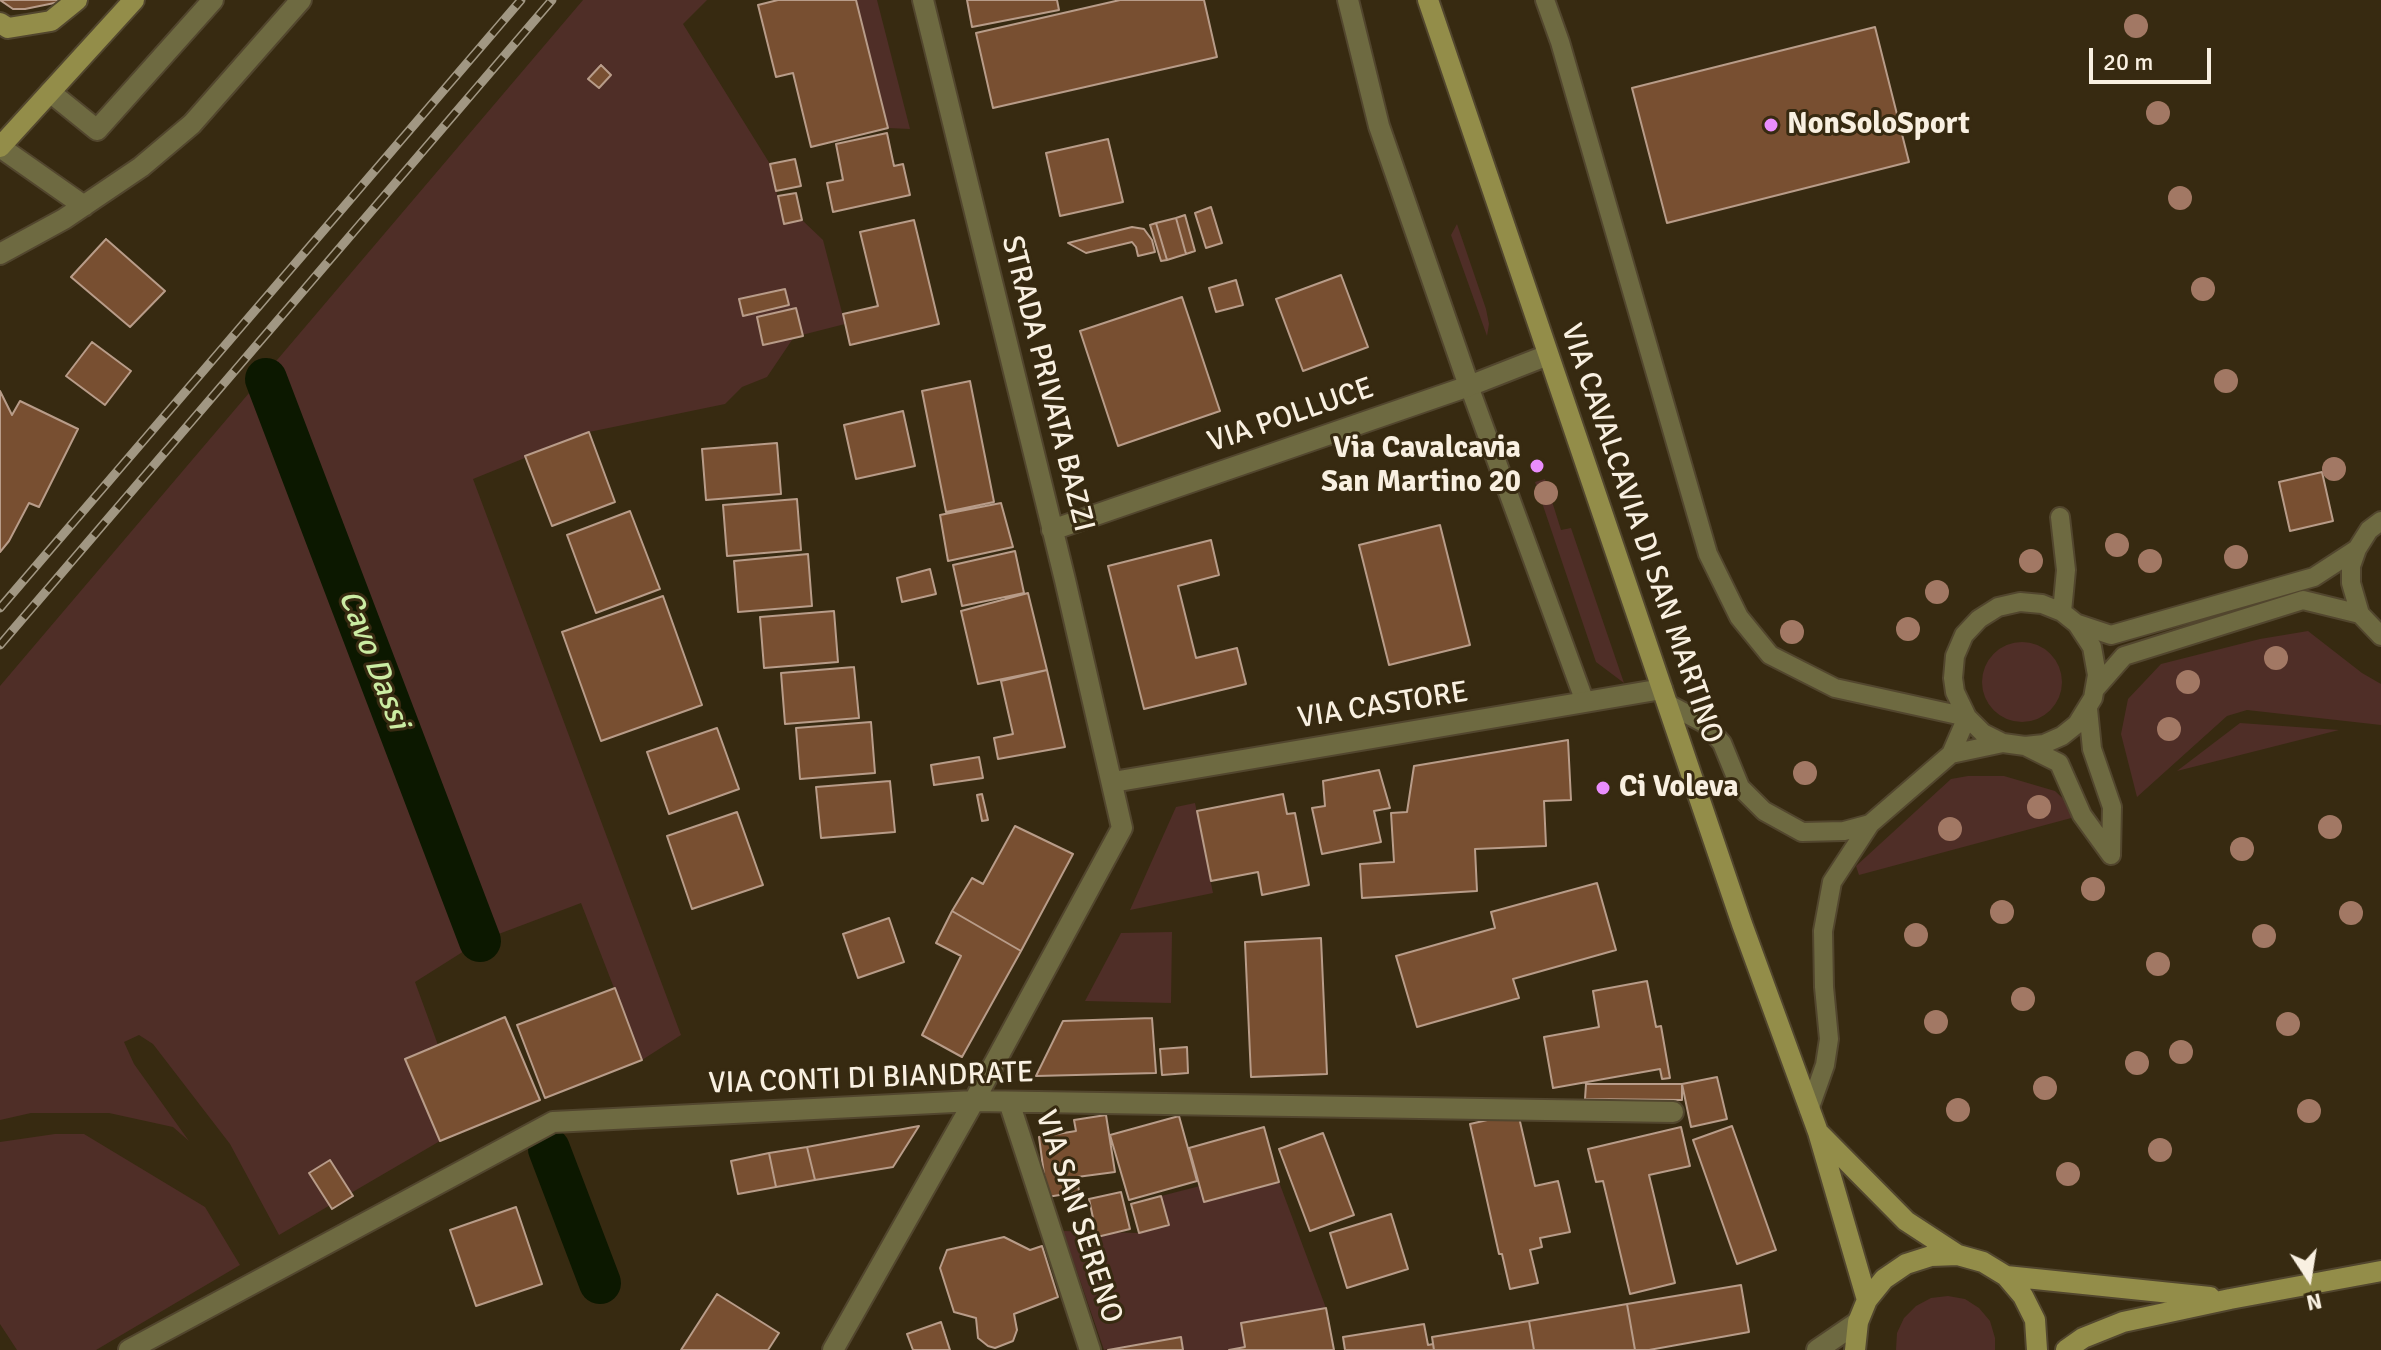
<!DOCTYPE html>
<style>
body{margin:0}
#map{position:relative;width:2381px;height:1350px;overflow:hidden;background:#372a11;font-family:Signika,sans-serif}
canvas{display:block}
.north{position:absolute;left:2269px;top:1238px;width:80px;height:80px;-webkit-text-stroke:6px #372a11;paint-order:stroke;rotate:168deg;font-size:22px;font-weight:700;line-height:32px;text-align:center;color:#f9f0e1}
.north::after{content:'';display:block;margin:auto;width:28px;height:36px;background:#f9f0e1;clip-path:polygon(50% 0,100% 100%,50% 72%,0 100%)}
.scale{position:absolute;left:2089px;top:48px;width:122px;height:36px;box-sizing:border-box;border:4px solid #f9f0e1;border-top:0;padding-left:10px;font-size:24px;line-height:28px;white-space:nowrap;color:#f9f0e1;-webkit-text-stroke:6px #372a11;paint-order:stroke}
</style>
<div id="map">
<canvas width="2381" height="1350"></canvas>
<div class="north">N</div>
<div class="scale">20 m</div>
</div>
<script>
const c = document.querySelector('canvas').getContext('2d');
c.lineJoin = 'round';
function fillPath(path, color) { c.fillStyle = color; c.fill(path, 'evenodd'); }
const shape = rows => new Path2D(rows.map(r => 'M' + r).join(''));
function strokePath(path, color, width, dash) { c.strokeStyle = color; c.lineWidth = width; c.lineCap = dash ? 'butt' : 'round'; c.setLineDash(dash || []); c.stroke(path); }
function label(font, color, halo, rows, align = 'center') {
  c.font = font + ' Signika,sans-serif'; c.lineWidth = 6; c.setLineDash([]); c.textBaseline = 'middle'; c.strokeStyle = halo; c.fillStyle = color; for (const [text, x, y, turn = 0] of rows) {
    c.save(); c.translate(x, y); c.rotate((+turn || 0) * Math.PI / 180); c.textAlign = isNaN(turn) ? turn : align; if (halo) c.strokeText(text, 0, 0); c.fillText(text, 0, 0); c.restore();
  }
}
fillPath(shape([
 [583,0,707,0,683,24,770,164,784,223,802,220,823,240,845,324,794,337,767,377,742,387,725,404,589,432,473,479,681,1035,642,1060,581,903,480,941,415,982,438,1045,405,1059,440,1141,279,1235,230,1144,153,1044,139,1035,124,1042,134,1064,189,1141,173,1127,109,1113,31,1113,0,1120,0,686],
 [856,0,877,0,910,129,888,128],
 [1457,224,1486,309,1489,324,1487,336,1451,235],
 [1545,479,1561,530,1571,528,1624,683,1596,662,1535,482],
 [2308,631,2362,673,2381,684,2381,725,2247,710,2227,716,2137,797,2121,734,2128,699,2161,664,2260,639],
 '1982 682a40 40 0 1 1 80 0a40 40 0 1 1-80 0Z',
 [2240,723,2339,730,2177,771],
 [1968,776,2004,776,2055,791,2073,808,2075,817,1859,875,1856,866,1951,779],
 [1195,803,1213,893,1130,910,1176,807],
 [1172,932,1171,1003,1085,1001,1121,933],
 [55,1134,84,1134,205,1207,240,1265,96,1350,17,1350,0,1324,0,1142],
 [1279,1182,1326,1308,1245,1347,1229,1350,1183,1350,1181,1338,1104,1350,1063,1231,1140,1233,1168,1225,1161,1196,1200,1186,1205,1202],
 [1948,1296,1965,1299,1979,1308,1990,1321,1995,1338,1995,1350,1896,1350,1897,1333,1904,1318,1916,1306,1931,1298]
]), '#4f2e27');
strokePath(shape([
 [266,379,480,941],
 [549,1149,600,1283]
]), '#0c1800', 42);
const building = shape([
 [0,0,69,0,25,9,13,9,0,0],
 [778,0,856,0,888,128,811,147,793,73,776,77,758,5,778,0],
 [967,0,1057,0,1059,10,972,27,967,0],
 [1120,0,1204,0,1217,57,993,108,976,33,1120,0],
 [1875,27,1909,162,1667,223,1632,88,1875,27],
 [601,65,611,75,599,88,588,79,601,65],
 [887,133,894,166,903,164,910,195,833,212,827,183,843,180,836,144,887,133],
 [1108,139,1123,202,1060,216,1046,153,1108,139],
 [795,159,801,186,776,191,770,164,795,159],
 [796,193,802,220,784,224,778,196,796,193],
 [1211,207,1222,243,1206,248,1195,213,1211,207],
 [1185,215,1195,251,1186,254,1176,218,1185,215],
 [1176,218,1186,254,1167,260,1156,223,1176,218],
 [914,220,939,324,850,345,843,314,878,306,860,232,914,220],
 [1156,223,1167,260,1161,261,1150,225,1156,223],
 [1132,227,1144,229,1152,240,1155,252,1138,256,1136,247,1132,242,1086,253,1068,243,1132,227],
 [106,239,165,291,130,327,71,277,106,239],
 [1341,275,1368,347,1303,371,1276,299,1341,275],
 [1236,280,1243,305,1216,312,1209,288,1236,280],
 [785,289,789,305,743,316,739,299,785,289],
 [1182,297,1220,411,1118,446,1080,331,1182,297],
 [796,308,803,336,763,345,757,317,796,308],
 [92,342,131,371,105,405,66,376,92,342],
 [970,381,994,502,946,512,922,391,970,381],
 [0,391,12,415,20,401,78,429,39,507,29,503,9,541,0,552,0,391],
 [903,411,915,466,856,479,844,425,903,411],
 [589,432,615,502,552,526,525,456,589,432],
 [777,443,781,494,706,500,702,449,777,443],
 [2322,472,2333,521,2290,531,2279,482,2322,472],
 [797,499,801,550,727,556,723,505,797,499],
 [1001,503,1013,547,948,561,940,515,1001,503],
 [630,511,660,589,596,613,567,535,630,511],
 [1440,525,1470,645,1389,665,1359,545,1440,525],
 [1211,540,1219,575,1178,586,1196,658,1237,648,1246,684,1144,709,1108,566,1211,540],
 [1015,551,1024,593,962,606,953,565,1015,551],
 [808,554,812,606,738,612,734,561,808,554],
 [930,569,936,594,902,602,897,578,930,569],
 [1028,593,1047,670,978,684,961,611,1028,593],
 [663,596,702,705,601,741,562,632,663,596],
 [834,611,838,662,764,668,760,617,834,611],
 [854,667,859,718,785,724,781,673,854,667],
 [1047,670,1065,747,998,759,994,738,1013,734,1001,681,1047,670],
 [871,722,875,773,800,779,796,728,871,722],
 [717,728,739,789,669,814,647,752,717,728],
 [1568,740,1571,800,1544,801,1546,846,1475,849,1477,891,1362,898,1360,864,1394,862,1391,813,1407,812,1414,766,1568,740],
 [979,757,983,778,934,785,931,765,979,757],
 [1379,770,1390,808,1374,811,1381,842,1322,854,1312,808,1325,806,1323,781,1379,770],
 [890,781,895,832,821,838,816,787,890,781],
 [982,794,988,820,982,821,977,795,982,794],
 [1283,794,1287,814,1295,813,1309,885,1262,895,1258,872,1211,881,1197,811,1283,794],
 [737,812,763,885,692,909,667,836,737,812],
 [1015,826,1073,854,1021,951,952,911,972,878,983,884,1015,826],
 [1597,883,1616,950,1513,979,1519,998,1417,1027,1396,956,1495,928,1491,912,1597,883],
 [952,911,1021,951,962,1057,922,1035,961,956,936,943,952,911],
 [889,918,904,962,858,978,843,934,889,918],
 [1321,938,1327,1074,1251,1077,1245,942,1321,938],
 [1647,981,1656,1027,1661,1026,1670,1078,1662,1079,1660,1069,1553,1088,1544,1037,1599,1027,1593,991,1647,981],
 [615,988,642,1060,545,1098,517,1025,615,988],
 [505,1017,540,1100,440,1141,405,1059,505,1017],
 [1152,1018,1156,1073,1036,1076,1063,1021,1152,1018],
 [1187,1047,1188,1073,1162,1075,1160,1049,1187,1047],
 [1717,1077,1727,1119,1691,1127,1682,1084,1717,1077],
 [1586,1084,1682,1084,1682,1100,1585,1099,1586,1084],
 [1518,1113,1535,1186,1558,1181,1570,1232,1540,1238,1542,1247,1530,1250,1538,1283,1510,1289,1502,1254,1499,1254,1470,1124,1518,1113],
 [1106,1115,1115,1172,1077,1177,1079,1192,1047,1197,1039,1137,1076,1131,1074,1120,1106,1115],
 [1179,1116,1197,1181,1129,1200,1110,1135,1179,1116],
 [919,1126,893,1167,815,1180,807,1147,919,1126],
 [1732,1126,1776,1250,1737,1264,1693,1140,1732,1126],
 [1264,1127,1279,1182,1204,1202,1189,1148,1264,1127],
 [1681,1127,1690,1166,1649,1175,1675,1283,1630,1294,1603,1181,1596,1182,1588,1149,1681,1127],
 [1323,1133,1354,1215,1310,1231,1279,1149,1323,1133],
 [807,1147,815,1180,776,1187,769,1153,807,1147],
 [769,1153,776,1187,738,1194,731,1161,769,1153],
 [330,1160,353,1196,332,1209,309,1173,330,1160],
 [1121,1192,1130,1229,1097,1237,1089,1199,1121,1192],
 [1161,1196,1169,1225,1139,1233,1131,1204,1161,1196],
 [516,1207,542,1284,476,1306,450,1230,516,1207],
 [1391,1214,1408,1269,1347,1288,1330,1233,1391,1214],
 [1004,1237,1030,1250,1042,1246,1058,1297,1014,1314,1017,1330,1013,1341,995,1348,988,1346,978,1338,976,1318,954,1312,940,1268,947,1250,1004,1237],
 [1741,1285,1749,1332,1649,1350,1635,1350,1627,1304,1741,1285],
 [717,1294,779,1333,768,1350,681,1350,717,1294],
 [1627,1304,1635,1350,1534,1350,1529,1321,1627,1304],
 [1326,1308,1334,1350,1229,1350,1245,1347,1241,1323,1326,1308],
 [1529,1321,1534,1350,1434,1350,1432,1337,1529,1321],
 [941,1322,950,1350,913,1350,907,1334,941,1322],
 [1424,1324,1428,1345,1433,1344,1434,1350,1345,1350,1343,1337,1424,1324],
 [1181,1337,1183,1350,1108,1350,1181,1337]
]);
fillPath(building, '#784f31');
strokePath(building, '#b89c89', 2);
const lane = shape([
 [1545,0,1560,42,1708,554,1739,617,1770,655,1835,688,1967,717,1951,754,1870,824,1832,882,1823,931,1824,987,1829,1039,1825,1065,1809,1110],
 [1469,386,1585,702],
 [2060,517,2066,570,2062,612],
 [2381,521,2369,530,2357,549,2351,566,2351,583,2360,614,2381,636],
 [2078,624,2111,635,2314,577,2357,549],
 [2096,688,2124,656,2303,600,2360,614],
 [1668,704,1704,723,1722,743,1740,787,1764,811,1802,832,1844,831,1870,824],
 [2088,709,2092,749,2112,807,2111,855],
 [2025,746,2044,744,2062,736,2077,724,2093,698,2097,675,2092,647,2077,624,2062,612,2042,604,2020,602,1998,607,1979,619,1964,635,1955,656,1953,678,1955,692,1967,717,1983,733,2003,743,2025,746,2059,763,2082,815,2111,855],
 [1951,754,2003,743]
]);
const street = shape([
 [1348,0,1379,126,1469,386],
 [50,92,97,130,213,0],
 [0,147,84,206],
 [0,254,64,219,141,167,192,124,301,0],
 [1052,530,1469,386,1548,355],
 [1113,782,1662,689],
 [1009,1102,1090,1350],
 [129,1350,553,1122,974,1101,1673,1112],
 [833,1350,974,1101,1122,828,1065,580,923,0],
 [1817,1350,1858,1322]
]);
const secondary = shape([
 [1428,0,1742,924,1818,1132,1867,1300],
 [0,23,8,28,51,21,77,0],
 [0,147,134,0],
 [1820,1134,1906,1221,1958,1255],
 [2006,1276,2210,1297],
 [1855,1350,1858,1322,1867,1300,1884,1279,1906,1264,1931,1256,1958,1255,1983,1262,2006,1276,2023,1296,2035,1320,2037,1350],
 [2066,1350,2083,1338,2123,1322,2230,1299,2381,1271]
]);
strokePath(lane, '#52462e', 22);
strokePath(street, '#52462e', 24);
strokePath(secondary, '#52462e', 24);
strokePath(lane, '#6e6a41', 18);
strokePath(street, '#6e6a41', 20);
strokePath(secondary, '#938d49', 20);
const rail = shape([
 [0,608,521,0],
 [0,645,552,0]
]);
strokePath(rail, '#a19783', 9);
strokePath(rail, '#372a11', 6, [18]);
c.fillStyle = '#a27864';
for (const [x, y] of [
 [2136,26],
 [2158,113],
 [2180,198],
 [2203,289],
 [2226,381],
 [2334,469],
 [1546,493],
 [2117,545],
 [2236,557],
 [2031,561],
 [2150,561],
 [1937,592],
 [1908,629],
 [1792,632],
 [2276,658],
 [2188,682],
 [2169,729],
 [1805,773],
 [2039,807],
 [2330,827],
 [1950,829],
 [2242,849],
 [2093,889],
 [2002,912],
 [2351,913],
 [1916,935],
 [2264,936],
 [2158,964],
 [2023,999],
 [1936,1022],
 [2288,1024],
 [2181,1052],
 [2137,1063],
 [2045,1088],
 [1958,1110],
 [2309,1111],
 [2160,1150],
 [2068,1174]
]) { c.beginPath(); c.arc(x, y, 12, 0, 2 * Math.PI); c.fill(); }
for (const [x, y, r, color] of [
 [1771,125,8,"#e98dfd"],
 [1537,466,8,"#e98dfd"],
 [1603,788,8,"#e98dfd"]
]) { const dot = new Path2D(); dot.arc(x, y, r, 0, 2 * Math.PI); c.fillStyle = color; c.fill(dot); strokePath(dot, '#372a11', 3); }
label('bold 30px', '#f9f0e1', '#372a11', [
 ["NonSoloSport",1787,125],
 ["Via Cavalcavia",1521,449,"right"],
 ["San Martino 20",1521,483,"right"],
 ["Ci Voleva",1619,788]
], 'left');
label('30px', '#f9f0e1', '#372a11', [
 ["STRADA PRIVATA BAZZI",1047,384,76],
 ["VIA POLLUCE",1291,416,-19],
 ["VIA CAVALCAVIA DI SAN MARTINO",1641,534,71],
 ["VIA CASTORE",1383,706,-9],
 ["VIA CONTI DI BIANDRATE",871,1079,-2],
 ["VIA SAN SERENO",1078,1217,72]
]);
label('italic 32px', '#cbeca3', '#372a11', [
 ["Cavo Dassi",373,660,69]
]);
</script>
